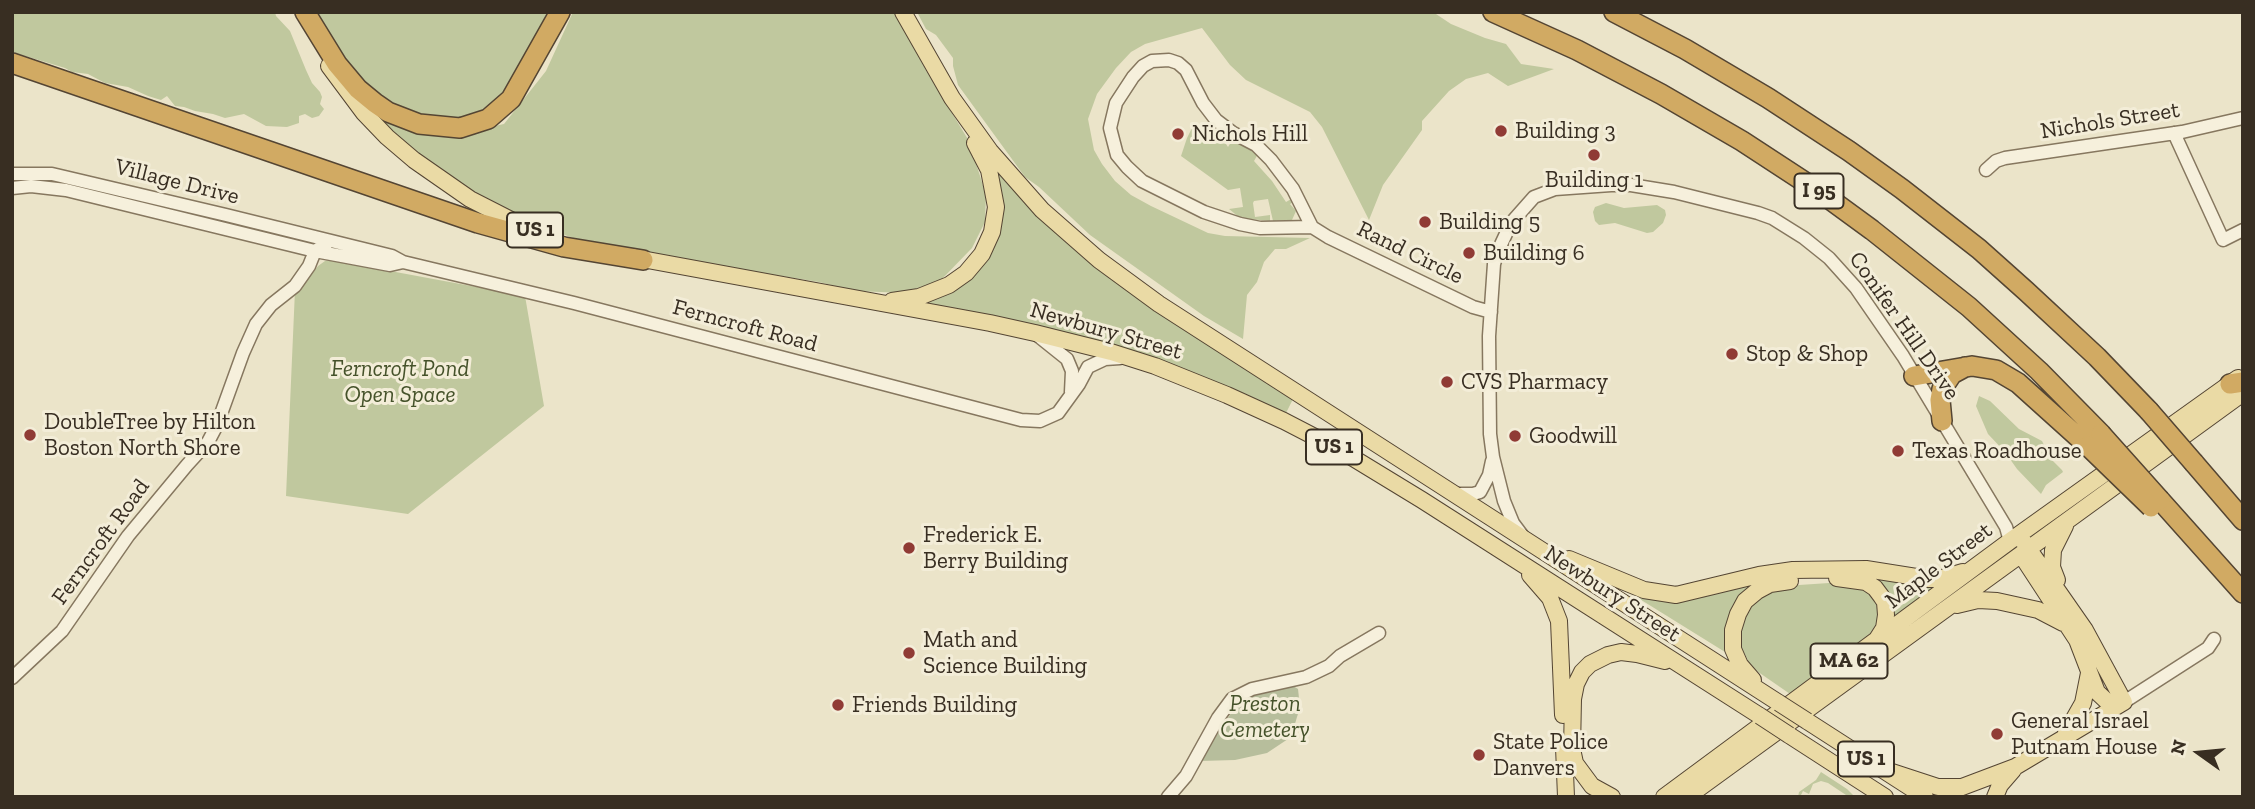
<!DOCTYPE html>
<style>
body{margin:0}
#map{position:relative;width:2255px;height:809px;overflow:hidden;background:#ebe4c9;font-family:"Zilla Slab",serif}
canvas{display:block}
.frame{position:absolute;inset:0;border:14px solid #382e22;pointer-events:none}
.north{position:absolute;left:2164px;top:718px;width:70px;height:70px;-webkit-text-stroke:5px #f3edd8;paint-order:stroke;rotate:285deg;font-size:19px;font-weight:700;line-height:28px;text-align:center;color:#382e22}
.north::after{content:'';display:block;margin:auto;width:24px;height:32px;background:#382e22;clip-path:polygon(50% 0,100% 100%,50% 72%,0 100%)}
</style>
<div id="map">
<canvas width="2255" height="809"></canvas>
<div class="frame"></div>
<div class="north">N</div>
</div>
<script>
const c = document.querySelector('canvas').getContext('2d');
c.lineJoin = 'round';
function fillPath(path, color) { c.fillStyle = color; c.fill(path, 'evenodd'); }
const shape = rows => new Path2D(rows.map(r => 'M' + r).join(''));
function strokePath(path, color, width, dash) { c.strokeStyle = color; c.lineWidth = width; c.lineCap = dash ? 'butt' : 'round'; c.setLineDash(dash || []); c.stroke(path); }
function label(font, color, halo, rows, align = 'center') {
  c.font = font + ' "Zilla Slab",serif'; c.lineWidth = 6; c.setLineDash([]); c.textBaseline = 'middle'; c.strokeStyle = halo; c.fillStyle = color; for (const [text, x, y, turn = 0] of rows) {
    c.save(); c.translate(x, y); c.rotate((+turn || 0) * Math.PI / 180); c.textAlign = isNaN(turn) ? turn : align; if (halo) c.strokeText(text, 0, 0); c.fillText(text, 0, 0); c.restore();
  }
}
fillPath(shape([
 [12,12,275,12,276,16,290,31,306,70,312,83,320,92,322,97,320,104,324,109,319,116,312,118,305,114,299,116,299,123,287,127,266,126,244,114,225,118,213,114,195,111,184,107,175,106,167,96,161,100,148,96,128,87,105,83,88,74,72,72,65,68,12,52],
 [312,12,554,12,510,94,479,118,435,123,364,90],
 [573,12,894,12,927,72,969,141,986,195,985,222,972,248,941,280,904,293,856,291,819,282,649,255,576,239,526,221,487,204,427,164,370,112,481,129,504,124,546,71],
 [917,12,1433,12,1451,24,1485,38,1506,44,1521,64,1554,69,1508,86,1488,73,1466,79,1449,91,1422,121,1422,130,1383,185,1369,220,1322,127,1310,112,1246,80,1230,65,1202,28,1145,44,1131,52,1116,68,1097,94,1088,119,1094,150,1102,164,1115,181,1131,195,1151,206,1208,233,1225,236,1310,238,1286,249,1275,249,1264,262,1257,282,1247,295,1243,339,1204,316,1090,235,1039,187,1025,177,958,85,953,66,953,58,936,35,926,29],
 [1194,124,1206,132,1216,128,1230,138,1226,144,1228,147,1233,139,1258,154,1254,161,1272,181,1286,202,1293,198,1295,201,1290,204,1296,211,1292,220,1273,221,1268,199,1254,201,1253,203,1255,217,1270,215,1270,221,1240,218,1229,209,1243,207,1240,188,1228,190,1181,156,1187,138],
 [992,164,1023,199,1293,399,1286,413,1266,404,925,304,988,252],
 [1606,203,1624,208,1657,205,1665,210,1666,215,1663,223,1653,232,1647,233,1615,223,1599,225,1595,221,1593,212,1595,207],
 [331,260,525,296,544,406,408,514,286,496,295,290,306,281,318,266,325,261],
 [1979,396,1990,401,2019,429,2042,441,2051,459,2062,470,2063,472,2046,485,2041,494,2017,469,2005,452,1988,434,1976,406],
 [1867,574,1935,586,1891,622],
 [1844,582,1862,585,1879,600,1878,631,1793,696,1751,667,1737,638,1738,628,1753,600,1784,586],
 [1761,583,1727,652,1725,652,1630,593,1631,591],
 [1821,772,1847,789,1855,797,1849,797,1828,783,1821,781,1813,784,1809,794,1803,791,1800,797,1798,797,1799,792,1816,780]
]), '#c0c89e');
fillPath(shape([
 [1290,684,1298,689,1300,707,1291,737,1267,753,1235,760,1200,761,1248,687]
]), '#b7be9c');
const minor = shape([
 [2174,133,2223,240,2243,230],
 [1986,170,1996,161,2005,158,2182,132,2243,118],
 [12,174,52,174,226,215,392,256,403,262,574,303,1021,420,1040,421,1058,413,1079,384,1088,367,1105,359,1120,358],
 [12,188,31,186,66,190,315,251,390,265,403,262],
 [1312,227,1293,189,1271,160,1256,145,1233,133,1216,120,1203,103,1186,70,1178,63,1169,60,1152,61,1143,66,1133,77,1116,103,1110,128,1117,155,1127,167,1142,181,1204,212,1240,224,1260,228,1312,227,1328,237,1473,307,1491,312],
 [1037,335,1067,359,1072,371,1071,392],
 [1455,494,1473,494,1480,492,1489,475,1492,461],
 [1522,535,1513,523,1504,501,1493,457,1490,434,1489,336,1494,264,1498,251,1511,223,1534,197,1555,189,1611,185,1631,185,1674,192,1758,213,1772,218,1804,238,1829,258,1856,288,1903,356,2006,527,2010,541],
 [12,678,62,631,128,536,187,465,208,442,217,425,243,353,256,324,271,305,295,286,309,266,315,251,330,241],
 [2124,702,2208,648,2214,639],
 [1168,797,1186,776,1218,718,1232,699,1252,689,1306,677,1329,666,1340,656,1379,633]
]);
const major = shape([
 [903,12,952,98,990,151,1042,210,1099,260,1159,304,1779,703],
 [329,66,364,113,387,137,414,160,470,199,517,223,549,235],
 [631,257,990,323,1035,333,1111,352,1155,366,1227,395,1284,421,1340,450,1422,500,1760,716],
 [892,301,919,297,949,285,966,273,982,254,992,232,996,207,989,170,975,143],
 [2022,556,2077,640,2097,692,2114,708],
 [1569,559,1644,590,1676,595,1759,575,1793,570,1866,569,1929,579,1939,579,1963,572],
 [1530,575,1550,598,1559,621,1563,715],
 [1837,578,1866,582,1875,588,1881,596,1885,602,1886,615,1884,628,1877,639],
 [2057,580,2052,567,2053,550,2065,526],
 [1957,605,1978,600,1997,601,2038,610,2063,623],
 [1753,680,1740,665,1733,649,1733,630,1738,614,1745,601,1757,591,1770,584,1790,581],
 [1807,721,1925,797],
 [2066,733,2083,703,2089,673],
 [1789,735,1885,797],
 [1564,747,1566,797],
 [1880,768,1938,787,1962,787,2015,767,2124,702,2085,630,2023,541],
 [1612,797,1592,786,1575,763,1572,749,1573,699,1576,684,1582,672,1590,664,1608,655,1621,652,1637,654,1665,661],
 [1664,797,2010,541,2238,378],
 [1687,797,2243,393],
 [1995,797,2000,785,2013,770]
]);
const highway = shape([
 [305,12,337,64,358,89,375,103,388,112,419,124,460,128,488,119,511,99,560,12],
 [1493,12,1577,50,1661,94,1742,141,1820,192,1872,230,1969,307,2039,371,2101,434],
 [1614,12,1685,49,1768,98,1849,151,1902,189,1979,249,2026,291,2097,357,2149,411],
 [12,63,478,223,564,247,643,260],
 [1914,376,1972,366,1996,370,2018,383,2088,446],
 [2230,384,2243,382],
 [1942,421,1940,400,1942,389,1952,374,1965,367],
 [2194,463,2243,520],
 [2160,500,2243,593]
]);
strokePath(minor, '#86775f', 15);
strokePath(major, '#544533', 18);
strokePath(highway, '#544533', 22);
strokePath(minor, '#f6f0dc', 12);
strokePath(major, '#eadaa5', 16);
strokePath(highway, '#d1aa63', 19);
const majorBridge = shape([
 [1779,703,1807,721],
 [1760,716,1789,735]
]);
const highwayBridge = shape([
 [2149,411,2194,463],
 [2101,434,2160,500],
 [2088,446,2151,507]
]);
strokePath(majorBridge, '#544533', 18, []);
strokePath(highwayBridge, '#544533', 22, []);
strokePath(majorBridge, '#eadaa5', 16);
strokePath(highwayBridge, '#d1aa63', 19);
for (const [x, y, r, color] of [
 [1501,131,7,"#903b35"],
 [1178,134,7,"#903b35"],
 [1594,155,7,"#903b35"],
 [1425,222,7,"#903b35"],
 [1469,253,7,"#903b35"],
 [1732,354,7,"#903b35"],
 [1447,382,7,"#903b35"],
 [30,435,7,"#903b35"],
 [1515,436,7,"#903b35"],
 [1898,451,7,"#903b35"],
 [909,548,7,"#903b35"],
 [909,653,7,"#903b35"],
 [838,705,7,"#903b35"],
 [1997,734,7,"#903b35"],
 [1479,755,7,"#903b35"]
]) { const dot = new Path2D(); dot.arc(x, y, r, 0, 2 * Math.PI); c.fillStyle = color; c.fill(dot); strokePath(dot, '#f3edd8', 2.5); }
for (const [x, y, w] of [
 [1819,191,49],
 [535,230,56],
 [1334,447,56],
 [1849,661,77],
 [1866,759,56]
]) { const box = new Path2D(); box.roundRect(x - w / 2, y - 17.5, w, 35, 5); c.fillStyle = '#f3edd8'; c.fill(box); strokePath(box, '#382e22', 2); }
label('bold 21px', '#382e22', null, [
 ["I 95",1819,191],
 ["US 1",535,230],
 ["US 1",1334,447],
 ["MA 62",1849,661],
 ["US 1",1866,759]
]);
label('23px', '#382e22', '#f3edd8', [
 ["Nichols Street",2110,121,-9],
 ["Village Drive",177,182,14],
 ["Rand Circle",1410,253,26],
 ["Ferncroft Road",745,326,15],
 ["Conifer Hill Drive",1904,326,55],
 ["Newbury Street",1106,331,16],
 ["Ferncroft Road",101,542,-54],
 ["Maple Street",1939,566,-37],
 ["Newbury Street",1612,594,33]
]);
label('23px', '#382e22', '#f3edd8', [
 ["Building 3",1515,131],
 ["Nichols Hill",1192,134],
 ["Building 1",1594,180,"center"],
 ["Building 5",1439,222],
 ["Building 6",1483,253],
 ["Stop & Shop",1746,354],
 ["CVS Pharmacy",1461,382],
 ["DoubleTree by Hilton",44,422],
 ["Boston North Shore",44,448],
 ["Goodwill",1529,436],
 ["Texas Roadhouse",1912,451],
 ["Frederick E.",923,535],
 ["Berry Building",923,561],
 ["Math and",923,640],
 ["Science Building",923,666],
 ["Friends Building",852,705],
 ["General Israel",2011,721],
 ["Putnam House",2011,747],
 ["State Police",1493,742],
 ["Danvers",1493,768]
], 'left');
label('italic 23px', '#45522a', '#f3edd8', [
 ["Ferncroft Pond",400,369],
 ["Open Space",400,395],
 ["Preston",1265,704],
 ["Cemetery",1265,730]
]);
</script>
